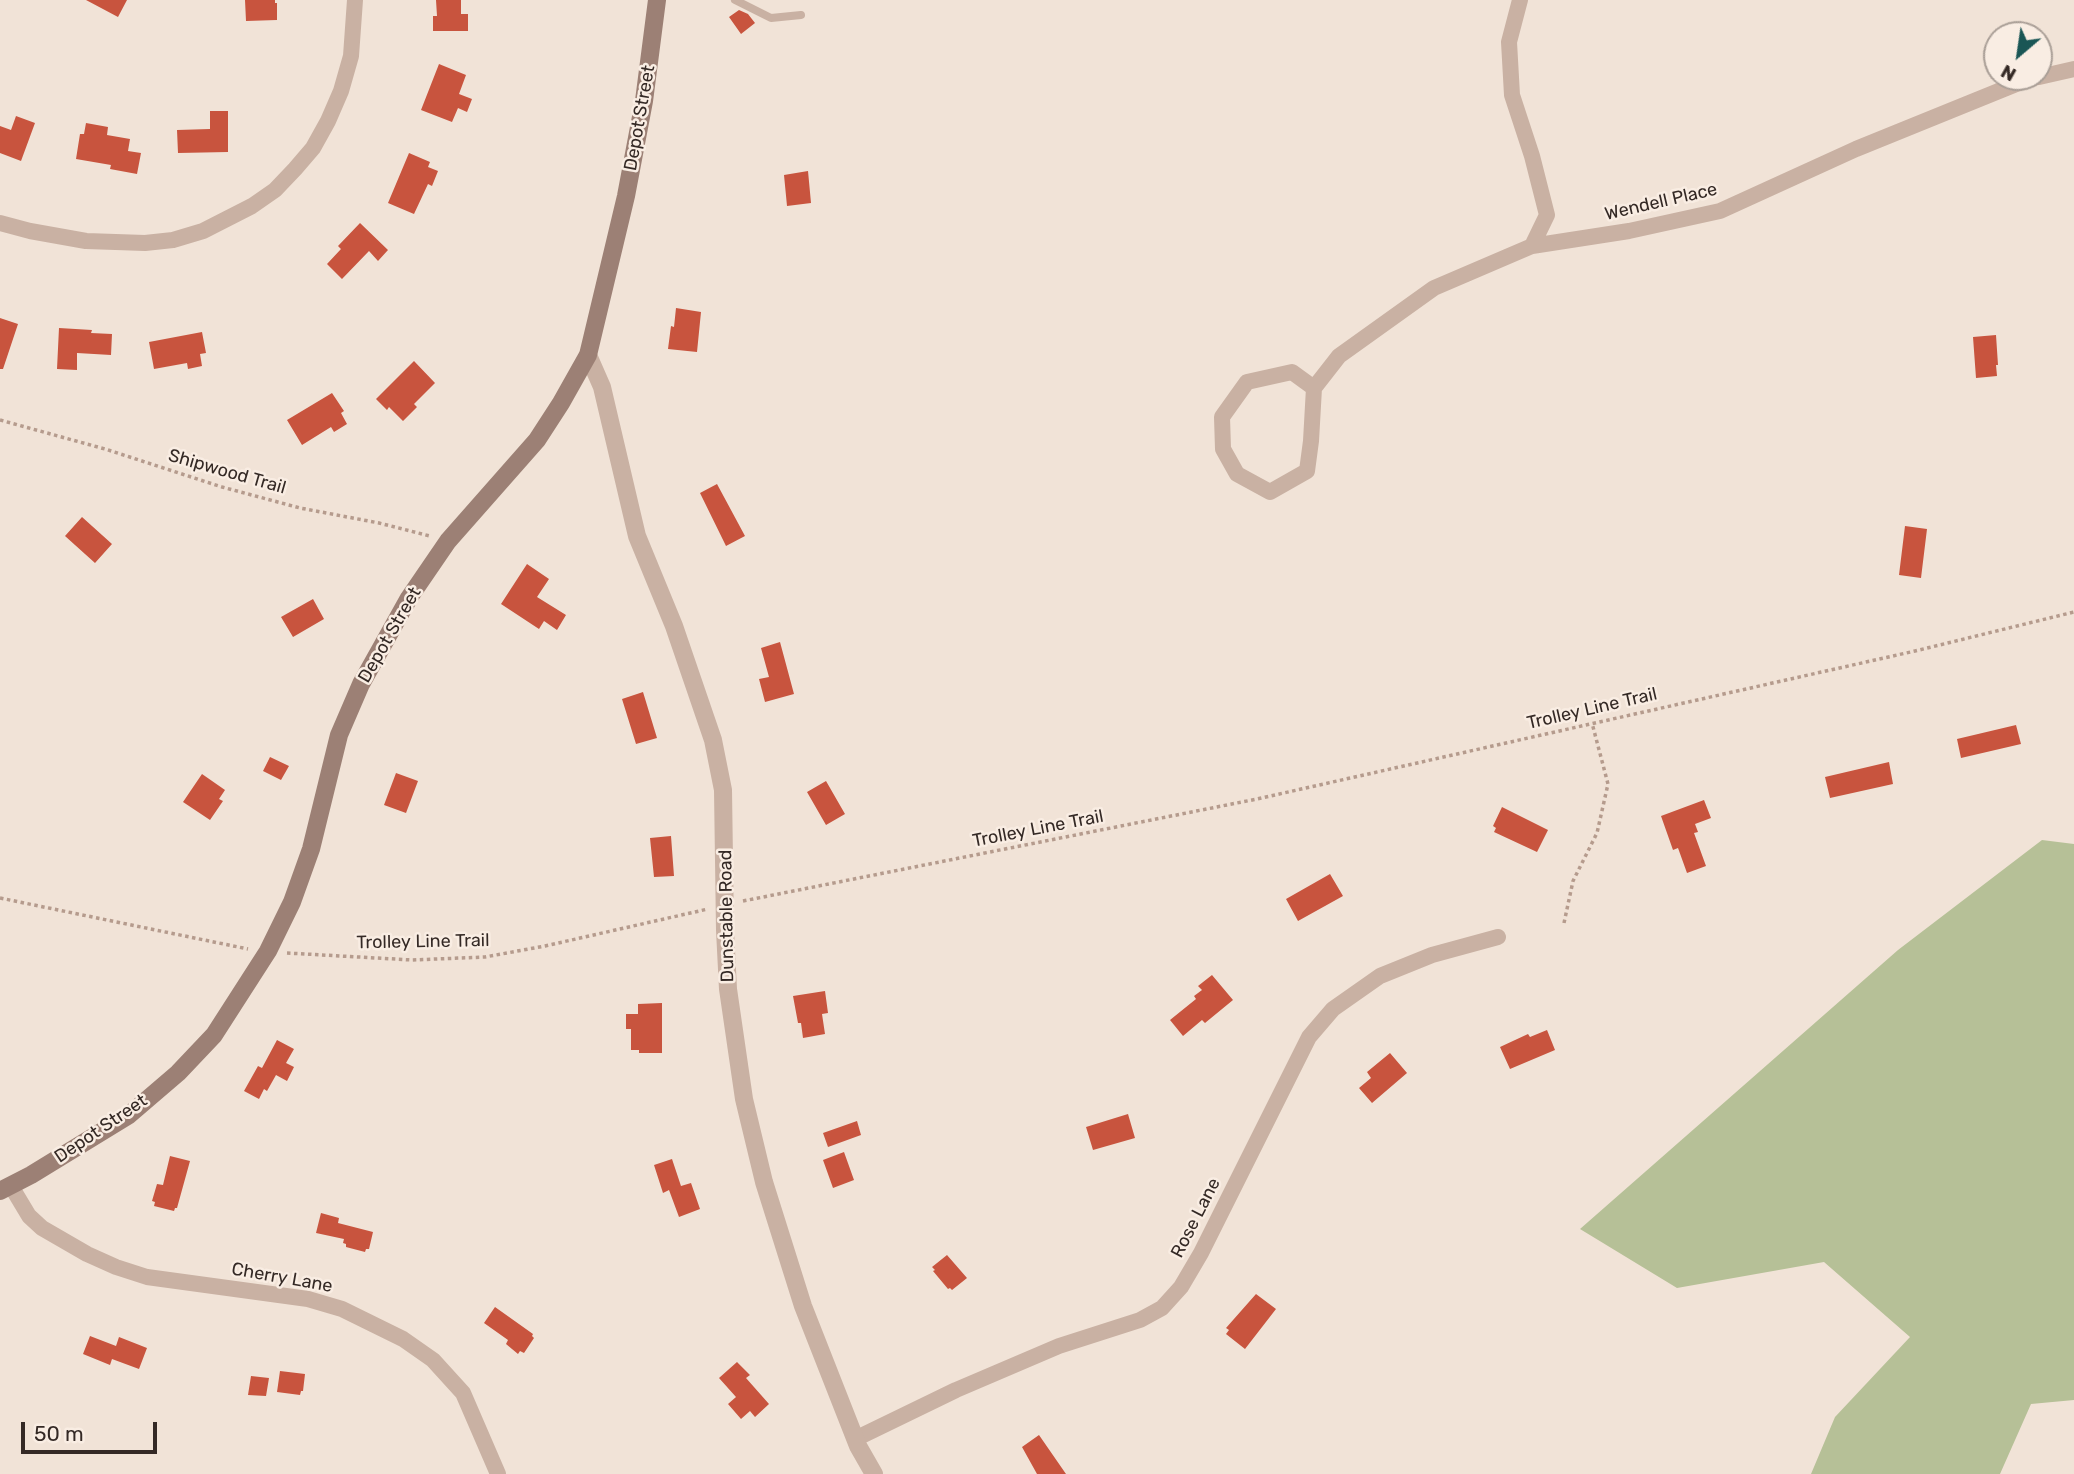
<!DOCTYPE html>
<style>
body{margin:0}
#map{position:relative;width:2074px;height:1474px;overflow:hidden;background:#f1e3d7;font-family:Rubik,sans-serif}
canvas{display:block}
.north{position:absolute;left:1983px;top:21px;width:70px;height:70px;box-sizing:border-box;background:#f9ede3;border:2px solid #aa9f97;border-radius:50%;rotate:209deg;font-size:19px;font-weight:700;line-height:28px;text-align:center;color:#342925}
.north::after{content:'';display:block;margin:auto;width:24px;height:32px;background:#1a5655;clip-path:polygon(50% 0,100% 100%,50% 72%,0 100%)}
.scale{position:absolute;left:21px;top:1422px;width:136px;height:32px;box-sizing:border-box;border:4px solid #342925;border-top:0;padding-left:9px;font-size:21px;line-height:24px;white-space:nowrap;color:#342925;-webkit-text-stroke:5px #f9ede3;paint-order:stroke}
</style>
<div id="map">
<canvas width="2074" height="1474"></canvas>
<div class="north">N</div>
<div class="scale">50 m</div>
</div>
<script>
const c = document.querySelector('canvas').getContext('2d');
c.lineJoin = 'round';
function fillPath(path, color) { c.fillStyle = color; c.fill(path, 'evenodd'); }
const shape = rows => new Path2D(rows.map(r => 'M' + r).join(''));
function strokePath(path, color, width, dash) { c.strokeStyle = color; c.lineWidth = width; c.lineCap = dash ? 'butt' : 'round'; c.setLineDash(dash || []); c.stroke(path); }
function label(font, color, halo, rows, align = 'center') {
  c.font = font + ' Rubik,sans-serif'; c.lineWidth = 5; c.setLineDash([]); c.textBaseline = 'middle'; c.strokeStyle = halo; c.fillStyle = color; for (const [text, x, y, turn = 0] of rows) {
    c.save(); c.translate(x, y); c.rotate((+turn || 0) * Math.PI / 180); c.textAlign = isNaN(turn) ? turn : align; if (halo) c.strokeText(text, 0, 0); c.fillText(text, 0, 0); c.restore();
  }
}
fillPath(shape([
 [2042,840,2074,844,2074,1400,2031,1404,2000,1474,1811,1474,1835,1417,1910,1337,1824,1262,1677,1288,1580,1229,1898,950]
]), '#b6c097');
fillPath(shape([
 [86,0,127,0,118,17],
 [245,0,275,0,275,3,277,3,277,20,246,21],
 [436,0,461,0,461,14,468,14,468,31,433,31,433,16,437,16],
 [739,10,748,14,755,23,741,34,729,17],
 [439,64,466,75,459,94,472,99,467,112,458,108,452,122,421,110],
 [210,111,228,111,228,152,178,153,177,130,210,129],
 [16,116,35,123,21,161,0,153,0,126,11,130],
 [86,123,108,127,107,135,130,139,128,151,141,153,137,174,110,169,111,165,76,159,80,134,84,134],
 [409,153,430,162,428,167,438,171,432,186,428,184,414,214,388,203],
 [808,171,811,203,787,206,784,175],
 [360,223,388,250,378,261,369,251,342,279,327,264,341,249,338,246],
 [676,308,701,312,697,352,668,349,671,326,674,327],
 [0,318,18,324,3,369,0,369],
 [59,328,92,330,91,333,112,334,111,355,77,353,77,370,57,369],
 [202,332,206,353,200,354,202,366,188,369,187,363,154,369,149,342],
 [1996,335,1998,365,1996,365,1997,376,1976,378,1973,337],
 [414,361,435,383,414,404,417,407,403,421,389,407,387,410,376,399],
 [332,393,344,411,341,413,347,424,334,432,331,427,302,445,287,420],
 [717,484,745,536,726,546,700,493],
 [82,517,112,544,95,563,65,536],
 [1905,526,1927,529,1921,578,1899,575],
 [527,564,549,579,537,597,566,615,557,630,544,621,539,629,501,604],
 [313,599,324,619,293,637,281,617],
 [780,642,794,694,765,702,759,679,769,677,761,648],
 [643,692,657,738,636,744,622,699],
 [2016,725,2021,744,1961,758,1957,739],
 [270,757,289,766,281,780,263,771],
 [1889,762,1893,784,1830,798,1825,777],
 [396,773,418,781,406,813,384,805],
 [202,774,225,790,219,799,223,801,210,820,183,802],
 [826,781,845,814,826,825,807,792],
 [1704,800,1711,818,1695,824,1698,832,1694,833,1706,866,1687,873,1678,848,1673,850,1661,816],
 [1502,807,1548,830,1537,852,1494,832,1496,828,1493,826],
 [671,836,674,876,654,877,650,838],
 [1330,874,1343,896,1298,921,1286,899],
 [1212,975,1233,1000,1205,1023,1202,1020,1183,1036,1170,1020,1196,999,1194,996,1202,990,1198,986],
 [825,991,828,1013,822,1014,825,1034,803,1038,801,1023,798,1023,793,996],
 [662,1003,662,1053,639,1053,639,1050,631,1050,631,1029,626,1029,626,1014,638,1014,638,1004],
 [1547,1030,1555,1050,1510,1069,1500,1047,1528,1034,1530,1037],
 [277,1040,294,1049,286,1063,294,1067,287,1081,276,1075,267,1091,264,1089,259,1099,244,1091,258,1066,262,1068],
 [1390,1053,1407,1073,1372,1103,1359,1088,1371,1078,1367,1072],
 [1128,1114,1135,1138,1093,1150,1086,1127],
 [857,1121,861,1135,828,1147,823,1133],
 [844,1152,854,1180,833,1188,823,1160],
 [170,1156,190,1161,177,1208,175,1208,174,1211,154,1206,155,1202,152,1201,157,1184,163,1185],
 [672,1159,681,1186,691,1183,700,1209,679,1217,669,1190,663,1193,654,1165],
 [321,1213,339,1218,338,1223,373,1232,369,1249,366,1249,365,1252,346,1247,346,1244,343,1243,344,1239,316,1233],
 [947,1255,967,1278,952,1290,950,1288,948,1289,933,1271,935,1270,932,1267],
 [1256,1294,1276,1309,1245,1349,1226,1334,1229,1330,1226,1328],
 [495,1307,533,1334,532,1336,534,1338,524,1353,520,1351,518,1354,506,1344,508,1340,484,1323],
 [90,1336,116,1346,119,1337,147,1348,139,1369,112,1359,110,1365,83,1354],
 [737,1362,750,1375,746,1378,769,1404,755,1417,750,1411,741,1419,728,1404,736,1397,719,1378],
 [280,1371,305,1374,303,1391,301,1391,300,1395,277,1392],
 [251,1376,269,1378,266,1396,248,1395],
 [1039,1435,1066,1474,1037,1474,1022,1447]
]), '#c8543e');
strokePath(shape([
 [0,420,105,449,222,487,300,508,379,523,430,536],
 [0,898,248,949],
 [743,901,1257,799,1915,651,2074,612],
 [1564,923,1573,881,1597,833,1608,784,1592,723],
 [287,953,412,960,485,957,545,946,708,909]
]), '#b59b8d', 3.5, [3.5, 3.5]);
strokePath(shape([
 [735,0,771,18,801,15]
]), '#c9b1a3', 8);
strokePath(shape([
 [1520,0,1509,42,1512,95,1532,156,1547,215,1532,246],
 [2039,77,2074,69],
 [0,223,30,231,86,241,145,243,173,240,203,231,252,206,275,190,295,169,313,148,328,121,341,91,351,56,355,0],
 [1314,388,1292,372,1247,382,1222,417,1223,449,1237,474,1270,492,1307,471,1311,441,1314,388,1339,356,1434,288,1532,246,1629,231,1720,211,1856,149,2026,80,2037,77],
 [11,1186,29,1216,42,1228,87,1254,116,1267,147,1277,308,1299,342,1309,403,1339,433,1360,463,1393,498,1474],
 [855,1439,956,1390,1059,1346,1140,1320,1162,1308,1181,1287,1201,1253,1309,1037,1333,1009,1380,976,1432,955,1498,937]
]), '#c9b1a3', 16);
strokePath(shape([
 [588,355,602,387,637,536,674,626,713,740,723,790,725,930,728,989,744,1099,764,1182,803,1306,858,1446,874,1474]
]), '#c9b1a3', 18);
strokePath(shape([
 [0,1191,31,1175,129,1115,178,1073,214,1035,268,951,292,902,311,849,339,735,361,684,409,598,448,541,537,440,561,403,588,355,626,196,644,101,657,0]
]), '#9c8075', 18);
label('18px', '#342925', '#f9ede3', [
 ["Depot Street",640,118,-80],
 ["Wendell Place",1661,202,-13],
 ["Shipwood Trail",227,472,16],
 ["Depot Street",390,635,-60],
 ["Trolley Line Trail",1592,709,-13],
 ["Trolley Line Trail",1038,829,-11],
 ["Dunstable Road",727,916,-91],
 ["Trolley Line Trail",423,942,-1],
 ["Depot Street",101,1129,-34],
 ["Rose Lane",1196,1218,-63],
 ["Cherry Lane",282,1278,10]
]);
</script>
